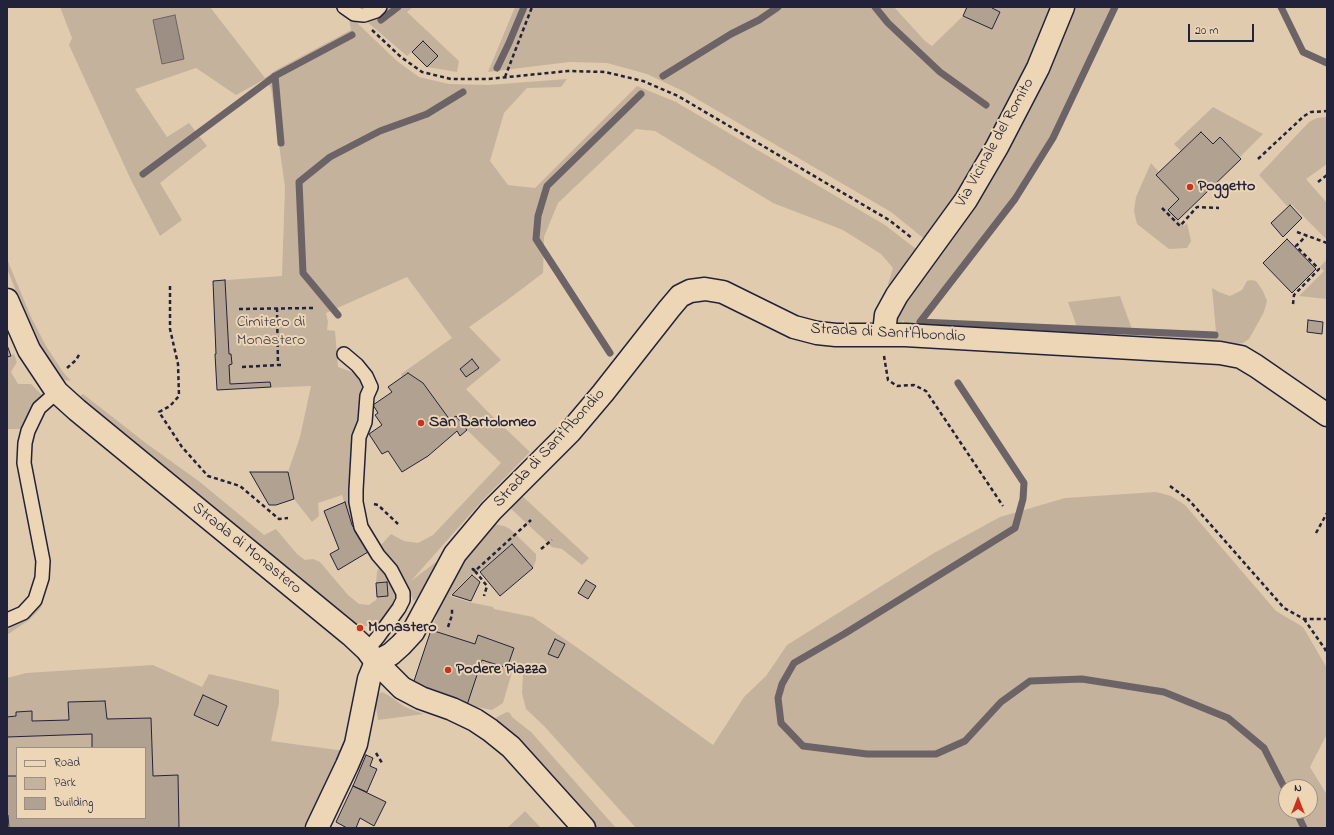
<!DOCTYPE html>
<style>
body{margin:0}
#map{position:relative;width:1334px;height:835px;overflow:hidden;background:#e1cbae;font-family:"Indie Flower",sans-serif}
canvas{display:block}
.frame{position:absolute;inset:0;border:8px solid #22223b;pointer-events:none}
.legend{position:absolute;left:16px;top:747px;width:130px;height:72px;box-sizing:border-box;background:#edd6b5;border:1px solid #9c8e84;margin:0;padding:5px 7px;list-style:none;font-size:12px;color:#22223b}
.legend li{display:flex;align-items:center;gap:8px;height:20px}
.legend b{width:20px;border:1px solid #9c8e84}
.north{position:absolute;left:1278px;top:779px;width:40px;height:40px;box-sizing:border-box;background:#edd6b5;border:1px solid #9c8e84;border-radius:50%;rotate:0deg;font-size:11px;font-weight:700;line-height:16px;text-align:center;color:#22223b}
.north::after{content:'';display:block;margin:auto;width:14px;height:18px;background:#c8321e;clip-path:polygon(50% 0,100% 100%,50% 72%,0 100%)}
.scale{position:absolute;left:1188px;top:24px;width:66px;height:18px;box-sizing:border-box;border:2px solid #22223b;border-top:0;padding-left:5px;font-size:12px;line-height:14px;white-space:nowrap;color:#22223b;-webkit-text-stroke:3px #edd6b5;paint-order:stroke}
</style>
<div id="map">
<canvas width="1334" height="835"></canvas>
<div class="frame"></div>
<ul class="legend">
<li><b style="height:5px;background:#edd6b5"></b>Road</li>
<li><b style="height:11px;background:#c5b29d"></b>Park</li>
<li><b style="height:11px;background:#b1a191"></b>Building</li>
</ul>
<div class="north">N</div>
<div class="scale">20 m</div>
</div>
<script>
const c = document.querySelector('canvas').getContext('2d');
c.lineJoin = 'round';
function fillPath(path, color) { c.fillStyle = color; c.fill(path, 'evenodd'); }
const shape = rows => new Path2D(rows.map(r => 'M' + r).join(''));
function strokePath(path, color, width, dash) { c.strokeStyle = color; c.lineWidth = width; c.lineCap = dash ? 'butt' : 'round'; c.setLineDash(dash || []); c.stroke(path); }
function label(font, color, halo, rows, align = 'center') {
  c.font = font + ' "Indie Flower",sans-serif'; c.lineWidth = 4; c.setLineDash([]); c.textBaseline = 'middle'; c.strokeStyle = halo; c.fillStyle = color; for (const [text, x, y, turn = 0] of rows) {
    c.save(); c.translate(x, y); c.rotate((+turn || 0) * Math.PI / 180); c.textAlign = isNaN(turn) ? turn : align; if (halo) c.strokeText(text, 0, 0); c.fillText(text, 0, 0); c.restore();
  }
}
fillPath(shape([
 [60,7,210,7,265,78,276,70,351,30,349,19,355,21,397,61,419,77,449,84,488,85,567,79,561,87,527,88,504,113,490,161,508,185,535,188,637,86,676,102,885,225,920,252,892,289,888,284,893,268,881,254,843,230,773,203,655,131,636,129,558,203,544,237,543,273,506,301,469,327,501,360,466,389,487,411,530,452,482,501,411,581,440,559,433,581,414,601,404,582,381,545,391,534,404,541,418,543,433,535,501,463,467,430,456,416,450,420,423,383,408,373,402,377,401,374,452,338,407,277,326,313,328,322,327,330,335,331,338,367,352,372,362,383,363,391,353,440,349,498,352,525,342,495,318,503,319,516,312,522,294,499,288,472,300,437,311,386,217,390,215,354,216,354,213,281,282,276,285,187,271,88,265,79,236,95,196,68,135,89,167,137,189,123,207,146,160,183,182,220,160,236,131,180,69,45,72,38],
 [386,7,413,7,407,12,459,61,457,72,427,67,438,56,423,41,407,56,365,20],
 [515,7,894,7,925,41,932,46,963,16,992,29,1000,12,992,8,993,7,1053,7,999,129,927,241,891,212,685,92,647,74,607,63,569,62,488,72],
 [1072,7,1119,7,1055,139,1017,201,923,320,1077,327,1068,302,1120,296,1132,329,1216,332,1212,288,1219,292,1230,296,1242,290,1247,281,1251,280,1256,281,1263,291,1267,301,1264,312,1249,339,1243,343,1231,345,908,328,903,320,901,323,893,323],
 [1213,107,1263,134,1240,157,1220,137,1213,144,1201,132,1181,151,1174,144],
 [1327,117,1327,164,1306,179,1327,203,1327,240,1291,204,1287,206,1259,175,1309,122,1317,118],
 [1151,163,1159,172,1156,175,1179,199,1168,210,1184,226,1187,223,1191,241,1187,248,1169,249,1137,224,1134,211,1136,197],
 [7,259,31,317,46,346,63,372,71,381,65,380,60,377,41,348,32,330,7,269],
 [1327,259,1327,299,1299,296,1324,271,1320,267],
 [14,354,17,362,11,372,18,384,31,384,42,395,34,404,26,417,22,429,7,429,7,357],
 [83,394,147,444,200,482,264,535,276,529,297,554,305,560,313,559,320,562,348,595,359,604,369,605,376,600,377,597,388,596,387,582,376,583,377,572,378,569,380,568,388,575,396,593,393,603,381,621,374,625,367,626,358,625,352,621,189,486,85,405,80,398,81,395],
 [1156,492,1171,496,1185,505,1276,611,1303,627,1327,668,1327,734,1310,767,1327,795,1327,828,636,828,544,726,526,709,522,693,523,674,512,672,503,703,492,710,467,705,482,660,507,667,514,648,478,635,475,644,431,630,458,558,489,523,504,526,510,529,536,554,536,560,533,568,512,544,475,575,473,573,450,596,469,602,493,607,494,609,533,617,582,651,713,745,744,697,766,676,787,645,934,553,1000,517,1065,498],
 [1286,787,1310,787,1310,811,1286,811],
 [519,493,589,558,582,565,562,549,552,547,507,505],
 [42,601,43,603,40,609,29,620,7,635,7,624],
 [153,665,202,687,209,674,279,690,279,703,271,741,345,751,310,828,179,828,153,776,151,718,107,719,105,701,68,702,69,720,32,721,32,711,17,712,16,716,7,717,7,678,26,673],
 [382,692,388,695,405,707,424,714,378,720,375,700,378,694],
 [507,712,510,713,512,717,531,732,616,828,597,828,520,740,499,724,496,720,497,717],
 [92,734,92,748,17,748,17,776,7,776,7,737],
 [525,811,541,828,507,828,519,817]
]), '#c5b29d');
const water = shape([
 [175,15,184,59,162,64,153,20,175,15]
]);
fillPath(water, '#9d8f84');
strokePath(water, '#6c6367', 1);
strokePath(shape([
 [875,7,888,23,940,72,986,105],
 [1115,7,1053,138,1015,199,920,322,1215,335],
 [1281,7,1303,52,1327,63],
 [381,20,398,7],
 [497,68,509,43,524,7],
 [275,76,281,143],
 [663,76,731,34,759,20,778,7],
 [143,174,275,76,352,35],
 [338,315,303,273,299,182,330,157,380,131,427,114,463,92],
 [610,353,536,239,538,216,547,186,641,94],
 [958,383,1024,483,1023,499,1015,528,844,634,794,663,782,684,778,698,781,723,803,746,867,754,936,754,965,741,1001,702,1030,681,1082,679,1164,692,1228,718,1264,748,1286,791],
 [1296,811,1304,828]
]), '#6c6367', 7);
const building = shape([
 [967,7,993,7,992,8,1000,12,992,29,963,16,967,7],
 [423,41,438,56,427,67,412,52,423,41],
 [1201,132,1213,144,1220,137,1241,159,1178,220,1168,210,1179,199,1156,175,1201,132],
 [1290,205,1302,218,1283,237,1271,223,1290,205],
 [1287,239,1316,269,1292,293,1263,263,1287,239],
 [225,280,229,354,231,354,232,364,229,365,230,384,270,382,271,387,217,390,215,354,216,354,213,281,225,280],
 [1308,320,1323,322,1322,334,1307,332,1308,320],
 [7,345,11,356,7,357,7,345],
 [472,359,479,368,466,377,460,369,472,359],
 [408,373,423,383,450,420,456,416,467,430,460,436,457,431,428,456,402,472,388,451,382,454,369,434,382,425,375,415,378,413,373,405,392,392,388,387,408,373],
 [250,472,288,472,294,499,276,505,269,505,250,472],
 [345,502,352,525,368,552,338,570,330,554,339,549,324,511,345,502],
 [512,544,533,568,500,596,480,572,512,544],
 [472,575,480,582,471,601,452,595,472,575],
 [586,580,596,586,588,599,578,593,586,580],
 [387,582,388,596,377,597,376,583,387,582],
 [431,630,475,644,478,635,514,648,507,668,482,660,467,705,412,687,431,630],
 [555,639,565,644,558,658,548,654,555,639],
 [203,695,227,706,218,726,194,715,203,695],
 [105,701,107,719,151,718,153,776,178,775,179,828,9,828,8,815,7,816,7,776,17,776,17,818,145,818,145,748,92,748,92,734,7,737,7,717,16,716,16,712,32,711,32,721,69,720,68,702,105,701],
 [366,755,373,758,370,766,377,769,367,792,353,786,366,755],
 [353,786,386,802,374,826,360,818,356,828,347,828,336,822,353,786]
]);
fillPath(building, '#b1a191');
strokePath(building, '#22223b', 1);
const service = shape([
 [344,7,354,14,364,15,376,11,380,7],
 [344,354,357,365,366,376,371,387,367,396,365,422,359,437,356,490,356,502,361,527,378,555,391,570,403,593,403,600,399,608,378,637,367,650],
 [7,620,23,613,35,600,42,578,43,561,24,463,25,443,28,431,39,408,57,392]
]);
const minor = shape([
 [885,334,885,324,886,315,897,295,966,200,997,147,1038,68,1063,7],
 [317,828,347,765,356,744,369,679,376,662,391,654,401,645,413,632,455,554,491,511,570,432,603,393,669,309,680,296,690,291,705,289,723,292,794,327,817,333,836,335,905,335,1220,353,1241,357,1256,366,1327,415]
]);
const secondary = shape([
 [7,300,29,350,57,392,77,410,351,635,367,650,376,662,402,688,421,698,452,709,475,720,490,730,511,747,584,828]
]);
strokePath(service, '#22223b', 16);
strokePath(minor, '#22223b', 25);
strokePath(secondary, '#22223b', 25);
strokePath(shape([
 [372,30,401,57,422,72,451,79,488,79,568,71,605,72,643,81,678,96,889,220,912,238],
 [505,77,532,7],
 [1258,159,1304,116,1311,112,1327,111],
 [1318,182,1327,175],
 [1162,208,1180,226,1197,207,1219,208],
 [1297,232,1327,243],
 [170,286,170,329,178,364,179,396,170,406,159,412,182,447,208,476,240,486,279,519,288,518],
 [1293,304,1294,295,1319,269,1296,246,1307,235],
 [277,308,278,365,283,365],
 [239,309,313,308],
 [884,356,888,380,897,386,914,385,926,391,1003,506],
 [242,367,278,365],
 [67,368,76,360,80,353],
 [1170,486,1189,500,1284,608,1304,619,1327,619],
 [374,504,378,505,398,524],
 [1316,533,1327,513],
 [541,549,552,540],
 [472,570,473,569,475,571,531,520],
 [475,571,487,586,484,596],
 [1304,619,1325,649,1327,654],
 [448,627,452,615,452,607],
 [376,753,382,763]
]), '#22223b', 2.5, [4, 3]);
strokePath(service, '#edd6b5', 13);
strokePath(minor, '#edd6b5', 22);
strokePath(secondary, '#edd6b5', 22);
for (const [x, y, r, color] of [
 [1190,187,4,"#c8321e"],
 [421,423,4,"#c8321e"],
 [360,628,4,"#c8321e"],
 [448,670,4,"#c8321e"]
]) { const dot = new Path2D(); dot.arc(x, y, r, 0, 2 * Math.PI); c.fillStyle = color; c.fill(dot); strokePath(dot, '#edd6b5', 1.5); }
label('16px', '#22223b', '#edd6b5', [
 ["Via Vicinale del Romito",996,143,-61],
 ["Strada di Sant'Abondio",888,334,3],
 ["Strada di Sant'Abondio",550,449,-47],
 ["Strada di Monastero",246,549,39]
]);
label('bold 16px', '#22223b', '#edd6b5', [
 ["Poggetto",1198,187],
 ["San Bartolomeo",429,423],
 ["Monastero",368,628],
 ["Podere Piazza",456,670]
], 'left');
label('16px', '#433f4f', '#edd6b5', [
 ["Cimitero di",271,323],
 ["Monastero",271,341]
]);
</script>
